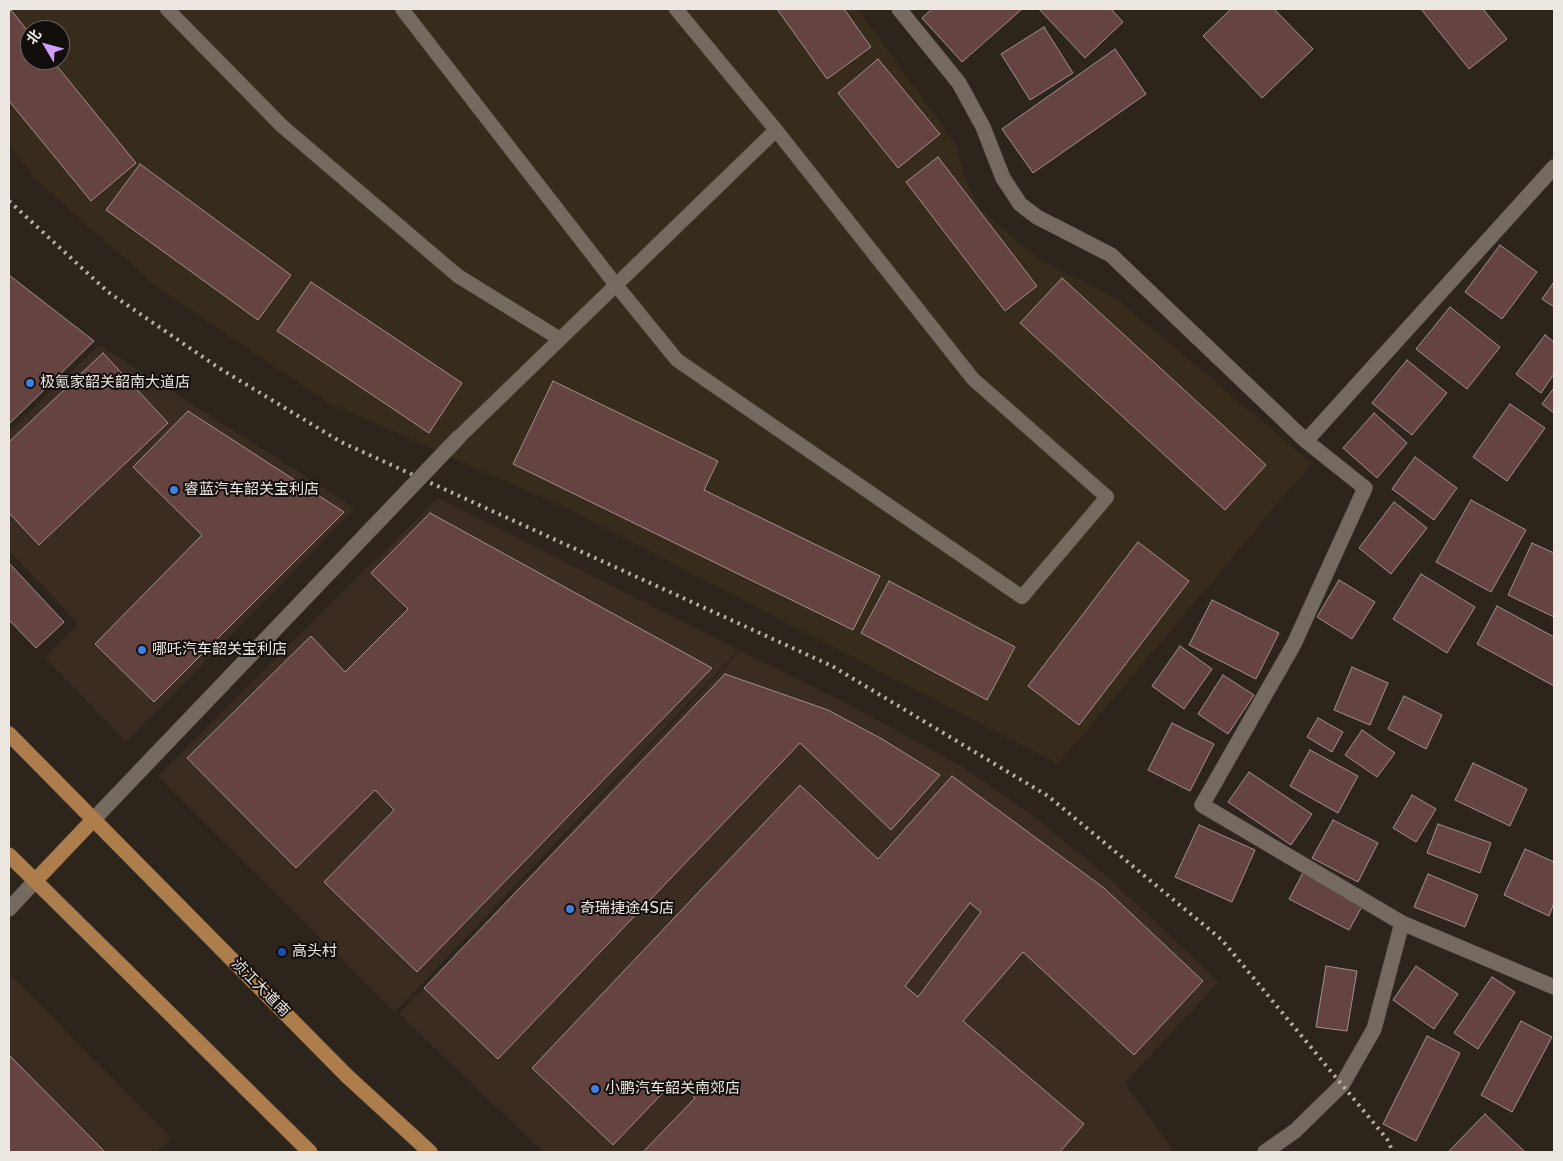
<!DOCTYPE html>
<meta charset="utf-8">
<style>
body{margin:0}
#map{position:relative;width:1563px;height:1161px;overflow:hidden;background:#2d241c;font-family:"DejaVu Sans","Noto Sans SC",sans-serif}
canvas{display:block}
.frame{position:absolute;inset:0;border:10px solid #ede7e2;pointer-events:none}
.north{position:absolute;left:20px;top:20px;width:50px;height:50px;box-sizing:border-box;background:#120e0b;border:1px solid #6a6561;border-radius:50%;rotate:307deg;font-size:14px;font-weight:700;line-height:20px;text-align:center;color:#ede7e2}
.north::after{content:'';display:block;margin:auto;width:18px;height:22px;background:#cf9dff;clip-path:polygon(50% 0,100% 100%,50% 72%,0 100%)}
</style>
<div id="map">
<canvas width="1563" height="1161"></canvas>
<div class="frame"></div>
<div class="north">北</div>
</div>
<script>
const c = document.querySelector('canvas').getContext('2d');
c.lineJoin = 'round';
function fillPath(path, color) { c.fillStyle = color; c.fill(path, 'evenodd'); }
const shape = rows => new Path2D(rows.map(r => 'M' + r).join(''));
function strokePath(path, color, width, dash) { c.strokeStyle = color; c.lineWidth = width; c.lineCap = dash ? 'butt' : 'round'; c.setLineDash(dash || []); c.stroke(path); }
function label(font, color, halo, rows, align = 'center') {
  c.font = font + ' "DejaVu Sans","Noto Sans SC",sans-serif'; c.lineWidth = 4; c.setLineDash([]); c.textBaseline = 'middle'; c.strokeStyle = halo; c.fillStyle = color; for (const [text, x, y, turn = 0] of rows) {
    c.save(); c.translate(x, y); c.rotate((+turn || 0) * Math.PI / 180); c.textAlign = isNaN(turn) ? turn : align; if (halo) c.strokeText(text, 0, 0); c.fillText(text, 0, 0); c.restore();
  }
}
fillPath(shape([
 [99,345,355,508,126,742,45,658,79,624,9,551,9,432],
 [438,498,739,650,395,1012,158,776],
 [740,651,842,701,961,766,1036,818,1111,880,1218,982,1125,1083,1174,1152,544,1152,399,1014],
 [9,974,171,1138,157,1152,9,1152]
]), '#3a2c20');
fillPath(shape([
 [9,9,858,9,956,145,966,180,980,209,1039,260,1114,297,1312,463,1058,764,570,510,329,403,161,290,37,181,9,145],
 [30,30,60,30,60,60,30,60]
]), '#372b1c');
const building = shape([
 [777,9,844,9,871,47,827,79,777,9],
 [932,9,1022,9,962,62,922,18,932,9],
 [1039,9,1111,9,1123,22,1085,58,1039,9],
 [1231,9,1274,9,1313,49,1262,98,1203,36,1231,9],
 [1421,9,1483,9,1507,39,1469,69,1421,9],
 [11,10,30,34,30,60,52,60,136,163,91,201,9,101,9,12,11,10],
 [1044,27,1073,73,1030,100,1001,54,1044,27],
 [1115,49,1146,94,1033,173,1002,129,1115,49],
 [878,59,940,134,898,168,838,93,878,59],
 [938,157,1037,286,1005,311,906,182,938,157],
 [140,164,291,275,258,320,106,210,140,164],
 [1500,245,1537,272,1502,319,1465,292,1500,245],
 [9,275,94,341,9,424,9,275],
 [1062,278,1266,465,1225,510,1020,323,1062,278],
 [311,282,462,383,429,433,277,331,311,282],
 [1554,282,1554,307,1542,299,1554,282],
 [1450,307,1500,347,1467,389,1416,349,1450,307],
 [1545,335,1554,342,1554,374,1541,393,1516,374,1545,335],
 [103,353,168,423,39,545,9,513,9,442,103,353],
 [1407,360,1447,393,1412,435,1372,403,1407,360],
 [553,381,718,461,704,490,880,576,853,630,513,464,553,381],
 [1554,388,1554,413,1542,404,1554,388],
 [1510,404,1545,428,1507,481,1473,457,1510,404],
 [188,411,344,512,154,702,95,644,202,535,133,467,188,411],
 [1374,413,1407,443,1377,478,1343,448,1374,413],
 [1415,457,1457,488,1434,520,1392,489,1415,457],
 [1471,500,1526,530,1491,592,1436,562,1471,500],
 [1394,502,1427,528,1391,574,1359,548,1394,502],
 [430,513,712,668,417,972,324,882,394,810,375,790,296,868,187,758,311,636,345,672,408,609,371,573,430,513],
 [1138,542,1189,581,1079,725,1028,686,1138,542],
 [1532,543,1554,553,1554,617,1508,595,1532,543],
 [9,563,64,622,36,648,9,620,9,563],
 [1421,574,1475,607,1447,653,1393,619,1421,574],
 [1339,580,1375,602,1352,639,1317,617,1339,580],
 [889,581,1015,647,987,700,861,633,889,581],
 [1212,600,1279,633,1256,679,1189,645,1212,600],
 [1497,606,1554,637,1554,686,1477,644,1497,606],
 [1180,646,1212,669,1184,709,1152,686,1180,646],
 [1352,667,1388,683,1370,725,1334,710,1352,667],
 [725,674,828,710,882,739,940,775,891,830,800,743,498,1059,424,988,725,674],
 [1223,675,1254,695,1228,734,1198,714,1223,675],
 [1404,696,1442,715,1426,749,1388,729,1404,696],
 [1318,718,1343,732,1332,752,1307,737,1318,718],
 [1172,723,1214,744,1190,791,1148,770,1172,723],
 [1362,730,1395,753,1377,777,1345,755,1362,730],
 [1310,750,1358,776,1338,813,1290,786,1310,750],
 [1473,763,1527,789,1510,826,1455,800,1473,763],
 [1249,772,1312,814,1291,845,1228,802,1249,772],
 [952,776,1104,888,1203,981,1134,1055,1023,952,963,1021,1084,1124,1060,1152,643,1152,695,1098,676,1079,613,1145,532,1068,800,785,878,859,952,776],
 [970,903,981,912,918,997,905,986,970,903],
 [1412,795,1436,809,1416,842,1393,828,1412,795],
 [1333,820,1378,843,1358,882,1312,858,1333,820],
 [1438,824,1491,843,1480,873,1427,853,1438,824],
 [1199,825,1255,850,1232,902,1175,877,1199,825],
 [1525,849,1554,862,1554,903,1549,916,1504,895,1525,849],
 [1304,871,1364,903,1349,930,1289,899,1304,871],
 [1428,874,1478,895,1465,927,1414,907,1428,874],
 [1326,966,1357,971,1347,1031,1316,1027,1326,966],
 [1416,966,1458,994,1434,1029,1393,1000,1416,966],
 [1492,977,1515,992,1478,1049,1454,1033,1492,977],
 [1521,1021,1552,1037,1512,1112,1481,1095,1521,1021],
 [1427,1036,1460,1053,1416,1141,1383,1124,1427,1036],
 [9,1055,105,1152,9,1152,9,1055],
 [1485,1114,1524,1151,1523,1152,1448,1152,1485,1114]
]);
fillPath(building, '#654341');
strokePath(building, '#a1908f', 1);
const lane = shape([
 [167,9,282,126,458,276,560,339],
 [402,9,616,285,677,360,1022,597,1107,497,973,379,776,130,676,9],
 [458,438,776,130]
]);
const street = shape([
 [899,9,959,83,983,127,1003,178,1020,204,1037,217,1111,255,1306,441,1554,167],
 [1306,441,1365,488,1294,644,1202,805,1402,923,1554,987],
 [93,820,394,505],
 [9,909,35,881],
 [1265,1152,1295,1131,1342,1085,1374,1029,1402,923]
]);
const primary = shape([
 [9,734,347,1076,430,1152],
 [9,855,310,1152],
 [35,881,93,820]
]);
strokePath(lane, '#49413b', 15);
strokePath(street, '#49413b', 16);
strokePath(primary, '#49413b', 16);
strokePath(lane, '#756a60', 14);
strokePath(street, '#756a60', 15);
strokePath(primary, '#ae7d4c', 15);
strokePath(shape([
 [9,201,108,292,219,368,341,442,832,666,1048,796,1222,940,1387,1139,1393,1152]
]), '#b6b0aa', 4, [2.5, 5]);
const streetBridge = shape([
 [394,505,458,438]
]);
strokePath(streetBridge, '#49413b', 16, []);
strokePath(streetBridge, '#756a60', 15);
for (const [x, y, r, color] of [
 [30,383,5,"#3f7fe0"],
 [174,490,5,"#3f7fe0"],
 [142,650,5,"#3f7fe0"],
 [570,909,5,"#3f7fe0"],
 [282,952,5,"#1a4fb4"],
 [595,1089,5,"#3f7fe0"]
]) { const dot = new Path2D(); dot.arc(x, y, r, 0, 2 * Math.PI); c.fillStyle = color; c.fill(dot); strokePath(dot, '#120e0b', 2); }
label('15px', '#ede7e2', '#120e0b', [
 ["极氪家韶关韶南大道店",40,383],
 ["睿蓝汽车韶关宝利店",184,490],
 ["哪吒汽车韶关宝利店",152,650],
 ["奇瑞捷途4S店",580,909],
 ["高头村",292,952],
 ["小鹏汽车韶关南郊店",605,1089]
], 'left');
label('15px', '#ede7e2', '#120e0b', [
 ["浈江大道南",260,988,45]
]);
</script>
